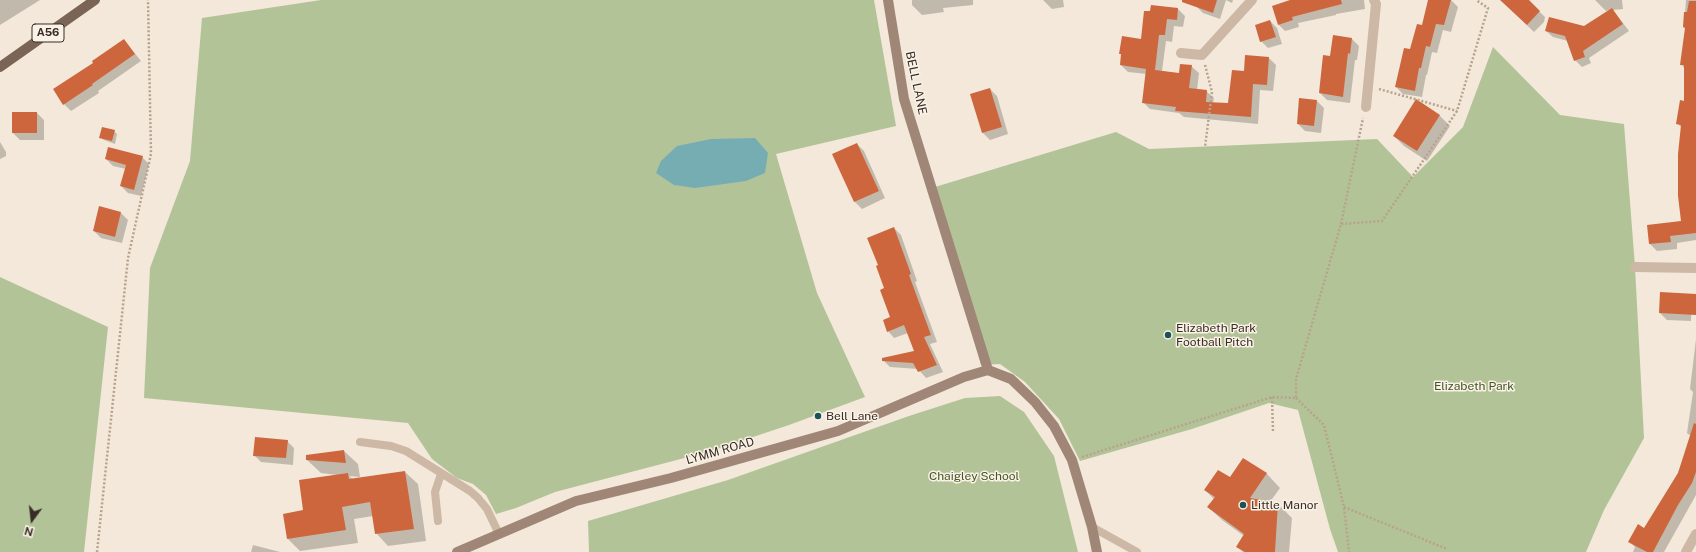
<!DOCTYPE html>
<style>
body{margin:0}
#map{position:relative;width:1696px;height:552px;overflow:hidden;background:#f3e8d9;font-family:"Public Sans",sans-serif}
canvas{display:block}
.north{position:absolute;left:12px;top:500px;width:40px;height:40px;-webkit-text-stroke:3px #faf2e6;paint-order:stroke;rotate:195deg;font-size:11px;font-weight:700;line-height:16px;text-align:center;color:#372c26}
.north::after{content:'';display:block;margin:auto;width:14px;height:18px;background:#372c26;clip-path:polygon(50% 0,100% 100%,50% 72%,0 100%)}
</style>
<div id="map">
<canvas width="1696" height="552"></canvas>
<div class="north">N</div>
</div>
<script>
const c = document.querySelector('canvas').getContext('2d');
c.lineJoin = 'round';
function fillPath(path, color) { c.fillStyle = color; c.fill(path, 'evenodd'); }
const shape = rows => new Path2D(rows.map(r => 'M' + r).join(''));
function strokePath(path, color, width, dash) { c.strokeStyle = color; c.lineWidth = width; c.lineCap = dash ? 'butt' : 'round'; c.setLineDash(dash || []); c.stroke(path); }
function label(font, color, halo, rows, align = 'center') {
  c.font = font + ' "Public Sans",sans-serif'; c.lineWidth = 3; c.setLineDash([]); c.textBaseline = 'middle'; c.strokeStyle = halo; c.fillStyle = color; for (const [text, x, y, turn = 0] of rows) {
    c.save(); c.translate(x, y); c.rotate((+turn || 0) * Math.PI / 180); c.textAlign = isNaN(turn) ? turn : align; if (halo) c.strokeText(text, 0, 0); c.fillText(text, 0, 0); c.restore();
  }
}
fillPath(shape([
 [321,0,874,0,896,126,776,154,817,293,865,397,789,425,711,451,555,492,516,508,496,514,486,495,473,484,457,478,432,459,408,423,144,398,150,268,190,161,202,18],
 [1493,47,1560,115,1624,124,1635,267,1644,438,1604,510,1586,552,1338,552,1330,529,1298,410,1269,403,1192,429,1080,461,1059,419,1025,382,1000,364,981,365,935,187,1116,132,1149,149,1377,139,1413,177,1463,127],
 [0,277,108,327,84,552,0,552],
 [1000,396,1024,412,1054,456,1078,552,589,552,588,521,728,480,909,416,965,398]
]), '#b3c398');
fillPath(shape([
 [755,138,768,153,765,173,746,181,695,188,674,185,656,173,661,161,677,146,711,139]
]), '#76adb2');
fillPath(shape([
 [0,0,40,0,0,25],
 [912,0,973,0,973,5,943,8,944,12,922,15,912,5],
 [1043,0,1063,0,1064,7,1052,9],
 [1198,0,1233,0,1232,3,1226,0,1220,19,1203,13,1196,6],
 [1293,0,1364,0,1365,9,1336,14,1336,15,1298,23,1299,27,1285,31,1279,25,1273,7],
 [1429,0,1451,0,1458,7,1451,32,1443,30,1437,53,1432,52,1427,75,1426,75,1422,97,1403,94,1396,87,1422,26],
 [1505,0,1527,0,1545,17,1544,22,1534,32,1510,9],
 [1595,0,1622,0,1623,9,1613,10,1629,31,1589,58,1591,63,1582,67,1575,60,1568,41,1553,37,1546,31,1584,27,1610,10,1606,11],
 [1686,0,1696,0,1696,240,1677,243,1677,249,1657,251,1650,244,1648,226,1682,222,1682,128,1677,123,1685,102,1685,69,1681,64,1686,29,1684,27],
 [1178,9,1185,16,1183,27,1174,26,1172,42,1166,41,1162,71,1180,74,1191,66,1199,73,1197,90,1206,91,1214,98,1213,103,1229,104,1245,72,1269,58,1276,65,1273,91,1260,90,1258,124,1184,117,1179,113,1150,109,1143,102,1147,74,1128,72,1121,65,1122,55,1121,54,1142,40],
 [1270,21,1277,28,1282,44,1268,48,1261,41],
 [1352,39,1359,46,1357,60,1355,60,1350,103,1327,100,1320,93,1331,57],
 [124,40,141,61,98,91,99,93,71,111,64,104,54,89,94,63],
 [990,89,997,96,1008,134,990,140,983,133,971,95],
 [1317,101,1324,108,1321,133,1305,131,1298,124],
 [1417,101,1440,116,1450,126,1427,161,1404,146,1394,136],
 [37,113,44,120,44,140,20,140,13,133],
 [114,131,117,134,115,144,104,140,100,137],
 [0,142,6,152,6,156,0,159],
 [857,144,864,151,885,198,862,209,855,202],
 [142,157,149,164,141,196,128,193,121,186,126,169,113,166,106,159],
 [121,213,128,220,122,243,101,238,94,231],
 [894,228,901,235,917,281,915,282,937,342,930,344,943,372,926,378,918,369,890,367,883,360,915,351,908,333,894,338,888,331,892,318,879,266],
 [1692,301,1691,321,1667,320,1660,313],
 [1696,339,1696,495,1664,552,1633,552,1635,547,1630,542,1645,529,1678,473,1691,436,1687,433,1693,392,1690,389],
 [287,441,294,448,293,465,261,462,254,455],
 [344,451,358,464,360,477,349,476,353,479,405,472,418,484,426,541,388,546,376,533,373,516,354,519,358,543,300,551,288,539,304,511,337,475,321,473,307,460],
 [1244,459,1267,474,1280,488,1270,502,1278,504,1292,518,1289,552,1243,552,1238,547,1244,536,1222,520,1208,507,1214,499,1205,490,1230,478],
 [253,545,280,552,251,552]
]), '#0003');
fillPath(shape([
 [1182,0,1217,0,1213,13,1182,2],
 [1290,0,1341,0,1342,4,1292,17,1293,20,1278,25,1272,6],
 [1428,0,1451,0,1444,25,1436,24,1430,47,1426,46,1421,68,1419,68,1415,91,1395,87,1404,48,1410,49,1417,24,1422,25],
 [1500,0,1529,0,1540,11,1527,25],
 [1689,1,1696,1,1696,233,1670,236,1671,242,1649,244,1647,225,1681,221,1678,196,1678,154,1681,125,1676,124,1680,100,1684,101,1684,65,1680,65,1685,28,1683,27,1684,12,1687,12],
 [1151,5,1178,8,1177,20,1167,19,1165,35,1159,35,1155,70,1179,73,1180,64,1192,65,1189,88,1207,90,1206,102,1228,103,1232,70,1244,71,1245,55,1269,57,1267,85,1253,84,1251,117,1175,111,1176,107,1142,103,1146,69,1120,65,1121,54,1119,54,1122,36,1141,39,1144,11,1150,11],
 [1612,8,1623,24,1583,51,1585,57,1574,61,1565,36,1545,31,1549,17,1584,26],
 [1270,20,1276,37,1260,42,1255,25],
 [1333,35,1352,38,1350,54,1348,53,1343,97,1319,93,1323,55,1330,56],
 [124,39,135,54,92,84,93,85,63,105,53,89,93,63,92,61],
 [990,88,1002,127,982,133,970,94],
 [1299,98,1317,100,1314,126,1297,124],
 [1416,99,1440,115,1417,151,1393,136],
 [12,112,37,112,37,133,12,133],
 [102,127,115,130,112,141,99,138],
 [857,143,879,191,854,202,832,154],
 [108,147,143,156,134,190,120,186,126,165,105,159],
 [99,206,121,212,115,237,93,231],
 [894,227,911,274,909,275,931,335,924,337,937,365,918,372,913,363,882,361,882,358,914,351,904,325,887,332,883,320,890,317,880,290,884,288,876,266,878,265,867,238],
 [1660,292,1696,294,1696,315,1659,313],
 [1694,423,1696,424,1696,472,1692,483,1678,505,1653,552,1647,552,1628,542,1638,524,1644,528,1678,473],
 [255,437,288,440,286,458,253,456],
 [344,450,346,463,306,460,306,455],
 [1243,458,1267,473,1250,498,1278,503,1275,552,1245,552,1236,547,1244,534,1207,507,1215,497,1204,490,1218,470,1230,477],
 [405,471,414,529,375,534,370,502,342,507,346,530,287,539,283,514,303,510,299,480,348,473,349,479]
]), '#cd663c');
strokePath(shape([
 [1205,65,1212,92,1205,147],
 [1379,89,1457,111],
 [1341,224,1363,118],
 [1272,397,1273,432],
 [1296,398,1324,425,1344,507,1349,552],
 [1082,457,1272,397,1296,398,1296,379,1341,224,1382,221,1457,111,1488,8,1476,0],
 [1344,507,1447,549],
 [97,552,128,258,151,154,148,0]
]), '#b7a28e', 2.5, [2, 2]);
strokePath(shape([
 [360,442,391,446,406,451,470,491,478,498,487,509,499,534],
 [438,521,435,492,441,474],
 [1092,527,1137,552]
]), '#ccb8a4', 8);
strokePath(shape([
 [1181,53,1202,55,1252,0],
 [1366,107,1376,4,1374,0],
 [1635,267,1696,268],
 [1686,552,1696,534]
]), '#ccb8a4', 10);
strokePath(shape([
 [888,0,904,99,988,370],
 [988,370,1011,379,1035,402,1054,426,1072,460,1092,527,1097,552],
 [457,552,576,501,671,478,838,431,964,377,988,370]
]), '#9f8676', 10);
strokePath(shape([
 [0,67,95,0]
]), '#7a6456', 10);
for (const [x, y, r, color] of [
 [1168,335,4,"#19535a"],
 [818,416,4,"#19535a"],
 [1243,505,4,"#19535a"]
]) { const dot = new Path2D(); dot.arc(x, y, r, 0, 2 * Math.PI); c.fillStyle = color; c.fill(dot); strokePath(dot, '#faf2e6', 1.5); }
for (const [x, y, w] of [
 [48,33,32]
]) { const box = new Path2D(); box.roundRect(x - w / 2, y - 9, w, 18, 3); c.fillStyle = '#faf2e6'; c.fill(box); strokePath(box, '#372c26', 1); }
label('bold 11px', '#372c26', null, [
 ["A56",48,33]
]);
label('12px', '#372c26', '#faf2e6', [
 ["BELL LANE",916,83,78],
 ["LYMM ROAD",720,451,-16]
]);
label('12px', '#372c26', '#faf2e6', [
 ["Elizabeth Park",1176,328],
 ["Football Pitch",1176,342],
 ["Bell Lane",826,416],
 ["Little Manor",1251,505]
], 'left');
label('12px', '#445629', '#faf2e6', [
 ["Elizabeth Park",1474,386],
 ["Chaigley School",974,476]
]);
</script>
